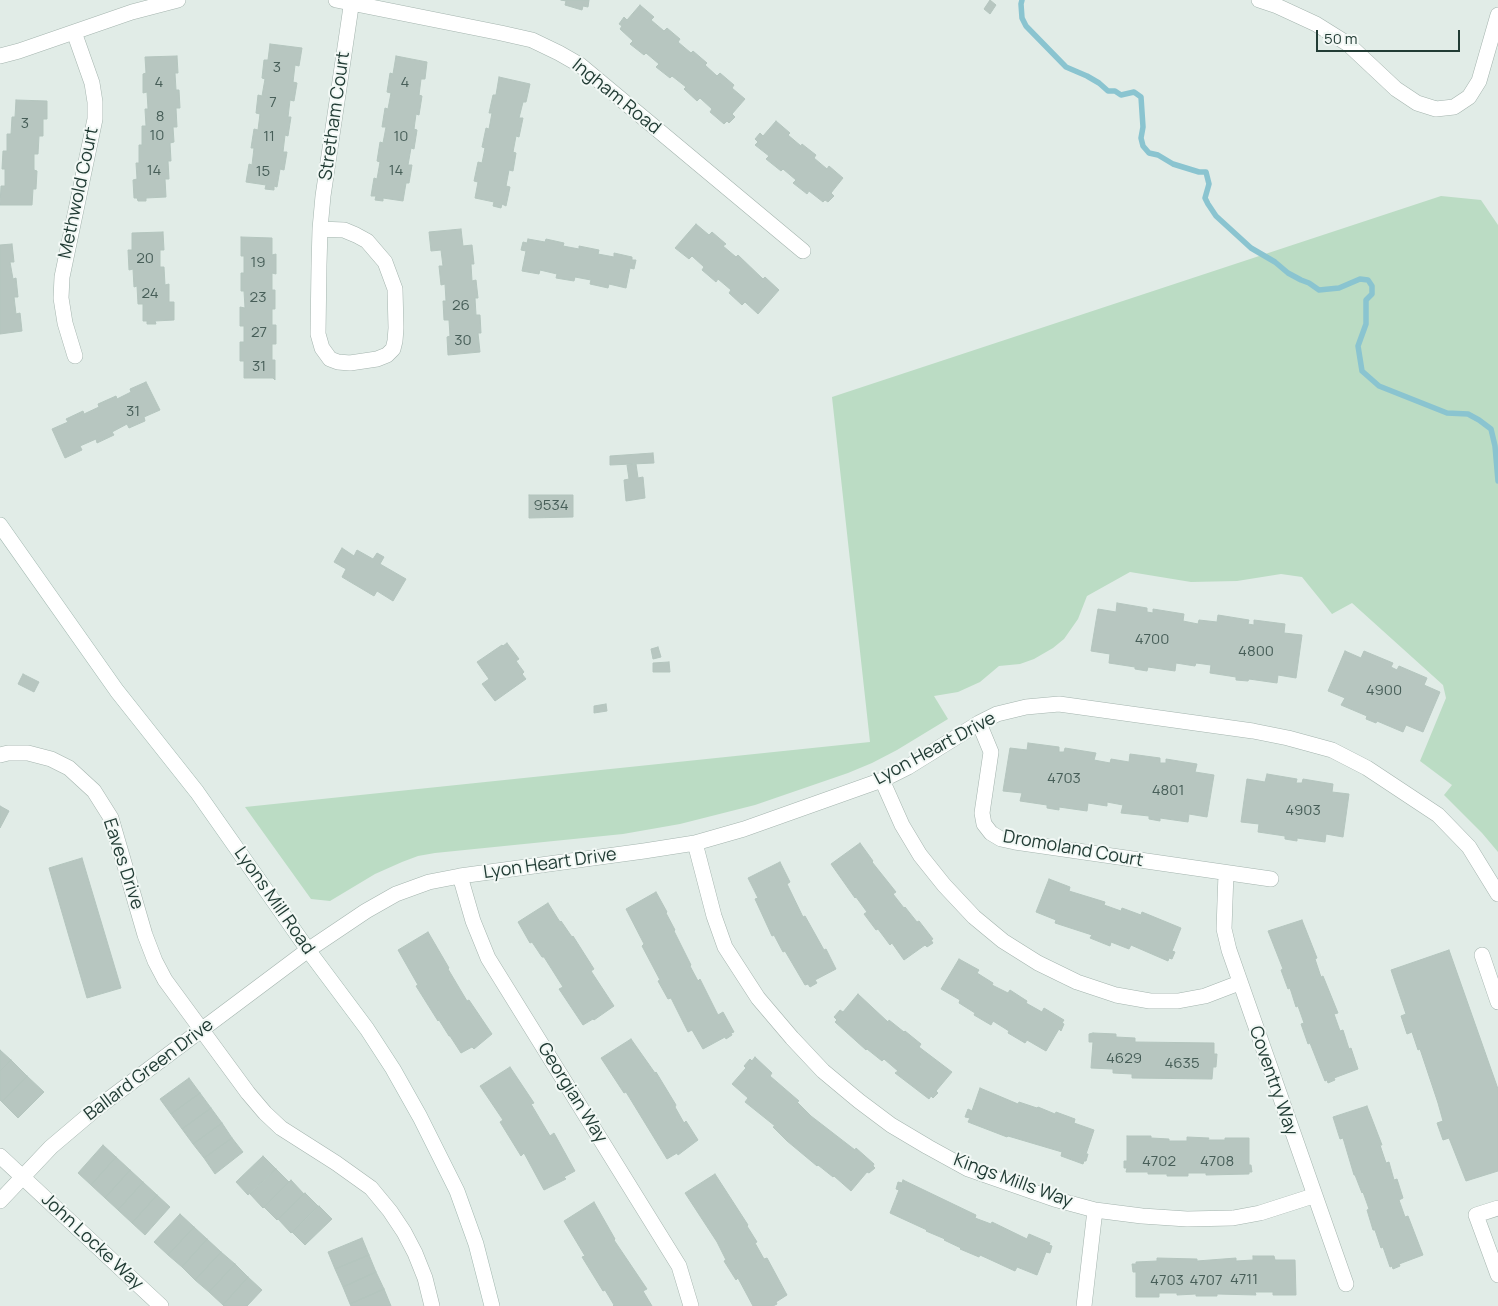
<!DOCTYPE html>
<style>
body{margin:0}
#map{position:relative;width:1498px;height:1306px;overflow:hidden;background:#e1ece7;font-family:Manrope,sans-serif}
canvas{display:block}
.scale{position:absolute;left:1316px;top:30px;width:144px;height:22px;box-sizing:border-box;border:2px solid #223c35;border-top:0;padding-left:6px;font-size:15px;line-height:18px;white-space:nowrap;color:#223c35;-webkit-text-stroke:4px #f2f8f5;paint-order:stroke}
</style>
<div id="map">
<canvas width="1498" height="1306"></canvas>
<div class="scale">50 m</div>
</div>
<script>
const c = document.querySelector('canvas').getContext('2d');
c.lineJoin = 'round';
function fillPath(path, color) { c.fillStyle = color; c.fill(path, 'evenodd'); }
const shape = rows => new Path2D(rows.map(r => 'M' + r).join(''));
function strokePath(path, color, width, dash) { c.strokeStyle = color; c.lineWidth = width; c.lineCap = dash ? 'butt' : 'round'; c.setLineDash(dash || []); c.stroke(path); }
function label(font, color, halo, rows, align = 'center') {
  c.font = font + ' Manrope,sans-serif'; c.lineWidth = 4; c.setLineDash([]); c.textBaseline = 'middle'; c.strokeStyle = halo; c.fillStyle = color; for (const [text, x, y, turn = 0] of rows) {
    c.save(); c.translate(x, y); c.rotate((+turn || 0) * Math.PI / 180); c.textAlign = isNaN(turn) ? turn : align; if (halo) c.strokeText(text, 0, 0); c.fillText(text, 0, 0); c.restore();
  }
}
fillPath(shape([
 [1441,196,1481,200,1498,225,1498,852,1482,833,1444,795,1452,785,1420,761,1446,698,1443,685,1352,603,1332,614,1302,577,1281,574,1237,581,1191,582,1130,572,1087,596,1078,619,1064,639,1053,648,1034,659,1020,664,999,666,980,682,958,692,934,696,948,719,897,750,872,763,848,773,755,805,680,824,623,834,435,853,418,856,402,862,375,874,330,901,311,899,245,807,870,742,832,397]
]), '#bbdcc4');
strokePath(shape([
 [1022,0,1021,4,1022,18,1026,26,1066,67,1087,76,1099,83,1108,91,1115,91,1121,95,1134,92,1141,97,1143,127,1141,138,1143,146,1149,153,1158,155,1173,164,1199,172,1206,172,1209,184,1205,198,1208,204,1216,216,1251,248,1275,262,1288,273,1301,280,1309,283,1319,290,1339,288,1360,279,1368,280,1372,286,1372,294,1366,300,1366,324,1358,346,1362,371,1379,386,1447,413,1468,414,1479,420,1491,429,1495,446,1498,481]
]), '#8ac4d0', 5.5);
const building = shape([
 [561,0,589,0,588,7,583,6,582,10,565,5,566,1,561,0],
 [990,0,996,5,990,14,984,9,990,0],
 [640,5,654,17,651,20,664,31,667,28,680,39,678,42,691,53,693,51,707,63,705,65,717,76,720,73,734,85,732,88,745,99,732,114,735,117,729,123,727,121,724,124,710,112,712,109,700,98,697,101,684,89,686,87,672,76,670,78,656,67,659,64,646,53,644,55,630,44,633,41,620,29,622,26,619,24,624,17,627,20,640,5],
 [270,44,302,48,299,66,295,65,293,82,297,83,294,101,290,100,288,117,291,117,288,136,285,135,283,152,287,152,284,170,280,169,277,187,274,186,274,190,265,189,266,185,246,182,249,164,252,165,254,148,251,148,254,129,258,130,260,114,256,113,258,95,262,96,265,79,262,78,264,60,268,60,270,44],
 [177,56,178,73,175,73,176,90,179,90,180,108,176,108,177,127,173,127,174,142,170,143,171,161,168,161,169,179,165,179,166,197,146,198,146,201,138,201,137,198,134,198,133,180,137,179,136,163,139,163,139,145,142,145,142,126,146,126,145,109,148,109,147,92,143,93,143,74,146,73,145,57,177,56],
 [396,56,427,62,425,79,421,79,419,95,422,96,419,115,416,114,414,129,417,130,414,149,411,148,408,165,412,165,409,183,406,183,403,201,383,198,383,201,375,200,376,196,371,196,374,178,377,179,380,162,377,161,380,142,383,143,386,127,382,127,385,108,388,109,391,93,387,92,390,73,393,74,396,56],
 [499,77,530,84,526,102,523,102,519,118,523,118,519,137,516,136,513,152,516,153,513,171,509,170,506,186,510,187,506,206,502,204,501,208,493,206,494,202,475,198,478,182,474,181,478,162,482,163,485,148,482,147,486,128,489,129,492,113,489,113,493,95,496,95,499,77],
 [16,100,47,101,47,119,43,119,43,136,39,136,38,154,34,154,34,170,37,171,36,189,33,189,32,205,0,205,1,186,5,186,5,169,2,169,3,151,7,151,7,134,11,134,12,117,15,117,16,100],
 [776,121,790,133,788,135,801,146,802,144,816,155,814,158,827,169,829,166,843,178,831,193,834,196,828,202,825,200,823,202,809,191,807,194,793,183,796,180,783,169,781,171,766,159,769,156,755,145,758,142,755,139,760,133,763,136,776,121],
 [696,224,709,235,712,232,726,244,723,246,736,257,738,255,763,279,765,277,779,290,758,314,745,302,742,305,729,293,731,290,718,279,716,282,702,270,704,267,692,256,689,259,675,248,696,224],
 [461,229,463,246,472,245,474,264,471,264,472,281,476,280,478,298,475,298,476,315,480,315,481,333,478,333,480,352,448,355,447,337,450,336,449,320,444,320,443,301,446,301,445,284,441,285,439,266,443,266,441,250,431,251,429,232,461,229],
 [163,232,164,250,160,250,160,267,164,267,165,285,169,284,169,302,174,302,174,320,155,321,156,324,147,324,147,321,143,321,143,304,138,304,137,286,134,287,133,269,129,270,128,250,132,250,132,233,163,232],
 [241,237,272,238,272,255,276,254,276,274,272,273,272,290,275,290,275,309,272,309,272,325,276,325,276,344,272,344,272,360,275,360,275,380,273,378,244,378,244,361,240,361,240,342,244,342,244,326,240,326,240,307,245,308,244,291,241,291,241,273,244,273,244,256,241,256,241,237],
 [528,239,545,242,546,239,564,243,563,246,579,249,579,246,599,250,598,254,614,257,614,253,632,257,632,260,636,260,634,269,630,268,626,288,609,284,608,288,590,284,591,280,575,277,574,281,556,278,557,274,540,270,539,274,522,271,526,251,521,250,523,242,527,243,528,239],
 [12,244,14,262,10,262,13,279,16,278,18,297,14,297,16,314,20,313,22,331,0,334,0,245,12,244],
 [146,382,160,410,144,417,145,421,129,428,127,424,112,432,114,435,97,443,96,439,80,446,82,450,65,458,52,429,68,422,66,419,83,411,84,414,99,407,98,404,116,396,117,399,131,392,130,389,146,382],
 [653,453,654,463,610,465,610,456,653,453],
 [636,464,638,478,643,477,645,498,626,501,624,480,629,479,627,465,636,464],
 [529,495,573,495,573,517,529,518,529,495],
 [342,548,354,556,357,550,373,559,377,553,384,557,380,564,406,579,393,601,377,591,374,596,342,577,346,569,334,562,342,548],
 [1117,603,1147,608,1147,612,1153,613,1153,609,1184,614,1183,621,1198,624,1199,620,1217,622,1218,615,1249,620,1248,624,1254,625,1254,620,1285,624,1284,633,1302,635,1296,678,1278,675,1277,683,1249,679,1248,681,1236,680,1236,677,1210,673,1211,665,1196,663,1195,666,1176,663,1175,671,1148,667,1147,671,1135,669,1135,667,1109,663,1110,654,1091,651,1098,609,1116,612,1117,603],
 [507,643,519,659,516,661,524,672,522,674,526,679,495,701,482,684,489,679,477,662,502,645,503,646,507,643],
 [658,647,661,657,653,659,651,649,658,647],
 [1345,651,1361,658,1364,651,1393,663,1391,667,1397,670,1399,666,1427,678,1424,685,1440,692,1423,732,1406,725,1403,732,1377,721,1376,723,1366,719,1367,716,1341,705,1345,698,1328,691,1345,651],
 [669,662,670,672,653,672,653,663,669,662],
 [23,674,39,682,34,692,18,684,23,674],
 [606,704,607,711,594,713,594,706,606,704],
 [1028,743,1059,747,1059,752,1064,752,1065,748,1096,753,1094,760,1110,763,1111,759,1129,762,1130,754,1160,758,1160,763,1166,763,1166,759,1197,764,1195,772,1214,775,1207,817,1189,814,1188,822,1160,818,1160,821,1149,819,1149,816,1121,813,1123,805,1107,802,1107,806,1088,803,1087,811,1059,807,1059,810,1047,808,1047,805,1020,801,1022,793,1003,791,1010,748,1027,750,1028,743],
 [1267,774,1297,779,1296,783,1302,783,1303,779,1333,784,1332,792,1349,794,1343,837,1326,834,1325,842,1297,838,1297,841,1285,839,1285,836,1258,832,1259,824,1241,822,1247,779,1265,782,1267,774],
 [0,806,9,811,0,828,0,806],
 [860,843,873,861,872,862,896,892,893,894,904,908,905,907,917,922,919,921,933,939,931,940,933,943,927,947,925,945,904,960,892,943,890,945,878,929,876,930,864,914,867,912,856,897,855,898,831,864,860,843],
 [82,858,121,988,87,998,49,868,82,858],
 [780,862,790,882,787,884,803,917,805,916,824,950,826,949,836,969,815,980,817,983,810,987,808,984,805,985,785,951,783,952,774,935,772,936,755,899,758,898,748,878,780,862],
 [1049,879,1070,887,1069,891,1105,902,1104,905,1121,911,1122,908,1141,915,1142,912,1181,928,1172,951,1175,952,1172,959,1169,958,1168,961,1131,945,1129,949,1111,942,1110,946,1090,938,1092,935,1055,923,1056,920,1036,912,1049,879],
 [656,892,667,912,666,913,675,930,674,931,691,965,690,966,698,981,700,979,718,1015,723,1012,734,1032,731,1033,732,1035,726,1039,725,1037,703,1049,692,1030,688,1032,671,998,668,999,658,981,660,980,642,946,644,944,626,909,656,892],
 [548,903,560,922,561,921,572,937,573,936,594,969,591,971,614,1006,594,1020,593,1019,583,1025,559,989,563,987,544,957,542,957,532,942,530,943,518,922,548,903],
 [1302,920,1317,958,1315,959,1321,977,1323,976,1338,1013,1334,1014,1340,1031,1343,1030,1349,1049,1351,1048,1358,1069,1334,1078,1335,1080,1328,1083,1327,1080,1325,1081,1310,1043,1308,1044,1301,1024,1304,1023,1298,1006,1296,1007,1290,988,1288,989,1281,970,1283,969,1268,931,1302,920],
 [428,932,449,968,448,969,467,1001,469,1000,492,1034,474,1049,472,1047,461,1053,450,1036,449,1036,439,1020,438,1021,416,986,418,985,398,950,428,932],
 [1449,950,1498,1089,1498,1171,1466,1181,1449,1138,1443,1140,1437,1123,1443,1121,1438,1103,1420,1049,1418,1050,1412,1032,1407,1034,1401,1016,1406,1014,1391,970,1449,950],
 [959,959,979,970,977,973,993,983,992,985,1008,993,1010,990,1027,1001,1026,1003,1042,1012,1044,1008,1064,1020,1062,1023,1064,1024,1061,1031,1059,1029,1046,1051,1027,1040,1025,1043,1008,1033,1009,1031,993,1021,991,1025,974,1015,975,1013,959,1003,960,1000,941,989,959,959],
 [858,994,888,1022,889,1020,904,1032,905,1031,921,1044,919,1047,952,1072,936,1091,938,1093,933,1098,931,1096,929,1099,895,1073,898,1071,884,1059,882,1061,867,1049,866,1050,835,1022,837,1020,834,1017,840,1010,843,1012,858,994],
 [1093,1033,1116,1034,1116,1037,1135,1038,1135,1042,1214,1043,1214,1054,1217,1054,1216,1067,1213,1067,1212,1079,1132,1078,1132,1074,1113,1073,1113,1069,1091,1068,1093,1042,1089,1042,1089,1034,1093,1033],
 [631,1039,655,1073,656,1072,676,1105,675,1107,684,1123,686,1121,698,1140,678,1155,677,1153,667,1159,626,1092,624,1093,601,1058,631,1039],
 [0,1050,11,1060,0,1071,0,1050],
 [755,1057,772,1073,770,1076,799,1101,797,1102,811,1116,855,1150,856,1148,874,1164,873,1166,875,1168,869,1173,867,1172,851,1191,834,1176,833,1177,818,1165,817,1166,787,1141,773,1127,775,1126,745,1102,748,1098,732,1084,746,1068,744,1066,750,1059,752,1061,755,1057],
 [11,1060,27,1076,2,1102,0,1100,0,1071,11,1060],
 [510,1067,534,1103,531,1104,550,1136,554,1133,575,1171,564,1177,566,1179,544,1190,524,1153,521,1156,500,1122,503,1120,480,1086,510,1067],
 [27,1076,44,1092,18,1118,2,1102,27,1076],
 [189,1078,200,1093,171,1114,160,1099,189,1078],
 [980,1088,1018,1104,1019,1102,1037,1108,1038,1107,1055,1114,1056,1112,1075,1119,1074,1123,1094,1130,1086,1154,1088,1154,1086,1161,1084,1161,1083,1164,1061,1156,1062,1152,1008,1136,1007,1137,968,1122,970,1118,965,1117,968,1109,972,1111,980,1088],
 [200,1093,211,1108,182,1129,171,1114,200,1093],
 [1367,1106,1382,1145,1380,1145,1386,1163,1389,1162,1394,1180,1397,1179,1403,1198,1399,1200,1405,1217,1408,1216,1423,1255,1399,1264,1400,1266,1393,1269,1392,1266,1390,1267,1383,1247,1381,1248,1375,1230,1373,1230,1367,1210,1369,1209,1363,1192,1362,1193,1355,1175,1354,1175,1343,1138,1340,1139,1333,1117,1367,1106],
 [211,1108,222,1123,193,1144,182,1129,211,1108],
 [222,1123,232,1138,204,1158,193,1144,222,1123],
 [1127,1136,1151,1136,1151,1138,1169,1139,1169,1141,1187,1141,1187,1137,1209,1138,1208,1140,1225,1140,1225,1138,1249,1138,1249,1165,1251,1165,1252,1172,1249,1172,1249,1174,1206,1175,1206,1173,1188,1173,1188,1176,1167,1176,1167,1174,1148,1174,1148,1172,1126,1172,1127,1168,1124,1168,1124,1161,1127,1161,1127,1136],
 [232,1138,243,1152,215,1174,204,1158,232,1138],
 [103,1145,116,1157,91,1185,78,1173,103,1145],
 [263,1156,276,1169,248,1195,236,1182,263,1156],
 [116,1157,130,1170,105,1198,91,1185,116,1157],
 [276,1169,289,1182,263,1208,250,1194,276,1169],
 [130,1170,143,1182,118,1210,105,1198,130,1170],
 [715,1174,748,1225,747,1226,757,1242,755,1243,764,1259,767,1258,787,1295,776,1302,777,1304,773,1306,753,1306,738,1278,736,1280,724,1261,726,1260,717,1242,685,1193,715,1174],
 [291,1180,304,1194,277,1220,264,1207,291,1180],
 [903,1180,976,1215,975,1218,991,1224,992,1222,1027,1239,1029,1234,1050,1243,1049,1245,1052,1246,1050,1253,1046,1252,1037,1275,1017,1267,1015,1271,980,1255,979,1257,960,1249,961,1248,944,1240,945,1239,926,1231,927,1230,890,1213,899,1190,896,1189,898,1182,902,1183,903,1180],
 [143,1182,157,1195,132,1223,118,1210,143,1182],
 [305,1193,318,1206,291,1233,278,1219,305,1193],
 [157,1195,170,1207,145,1235,132,1223,157,1195],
 [594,1202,615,1239,614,1240,647,1289,643,1291,652,1306,613,1306,614,1305,605,1290,603,1291,582,1257,585,1256,564,1221,594,1202],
 [319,1206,332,1219,305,1245,292,1232,319,1206],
 [180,1214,194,1227,168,1255,154,1242,180,1214],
 [194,1227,207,1239,182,1267,168,1255,194,1227],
 [362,1238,369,1255,335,1269,328,1252,362,1238],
 [207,1239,221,1252,195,1280,182,1267,207,1239],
 [221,1252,235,1264,209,1292,195,1280,221,1252],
 [369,1255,376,1272,343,1287,335,1269,369,1255],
 [1253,1256,1274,1256,1275,1260,1295,1260,1296,1295,1273,1295,1273,1292,1255,1292,1256,1295,1217,1294,1217,1296,1196,1296,1196,1294,1177,1295,1177,1293,1159,1293,1159,1297,1136,1297,1136,1272,1133,1272,1132,1264,1136,1264,1136,1262,1157,1261,1157,1258,1197,1259,1197,1261,1236,1258,1236,1261,1253,1260,1253,1256],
 [235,1264,248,1277,223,1305,209,1292,235,1264],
 [376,1272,384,1289,350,1304,343,1287,376,1272],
 [248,1277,262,1290,247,1306,224,1306,223,1305,248,1277],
 [384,1289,391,1306,351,1306,350,1304,384,1289]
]);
fillPath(building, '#b7c6c0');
strokePath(building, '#b4c5be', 1);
const minor = shape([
 [336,0,501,33,532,40,559,53,580,65,803,251],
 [1259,0,1277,6,1316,24,1348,44,1396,89,1417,103,1436,109,1454,107,1469,97,1479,81,1498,15],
 [74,32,92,83,95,102,95,119,62,277,61,298,65,323,75,356],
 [0,56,19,51,132,12,178,0],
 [320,229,344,230,356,235,367,241,385,262,395,289,396,328,395,341,393,349,387,355,377,359,350,363,338,362,330,359,322,348,318,334,319,265,320,229,323,196,352,0],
 [979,723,991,752,982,813,984,824,991,833,1001,839,1015,842,1271,879],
 [0,755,8,753,28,753,51,759,69,768,94,791,111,818,145,935,155,961,165,980,248,1093,265,1113,281,1128,336,1163,371,1188,390,1211,404,1232,415,1253,425,1278,432,1306],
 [882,780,902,825,920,855,944,885,974,917,1003,941,1038,963,1077,982,1116,995,1150,1001,1178,1001,1205,996,1239,983],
 [695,843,714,916,725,947,758,998,792,1038,823,1071,859,1101,891,1125,928,1147,968,1169,1054,1199,1095,1210,1142,1216,1187,1219,1233,1218,1260,1213,1313,1196],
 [1226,873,1224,929,1229,950,1346,1284],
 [460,876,473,921,488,958,679,1266,691,1306],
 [1482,955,1498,1002],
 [0,1156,161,1306],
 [0,1201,51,1147,97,1108,308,950,366,911,396,894,429,882,460,876,644,851,695,843,744,829,882,780,908,767,979,723,997,714,1026,707,1059,704,1253,731,1288,738,1332,750,1367,768,1438,815,1469,847,1498,894],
 [1498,1208,1476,1215,1498,1275],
 [1084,1306,1095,1210]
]);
const secondary = shape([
 [0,525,117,691,197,792,308,950,367,1029,393,1069,420,1117,457,1191,476,1244,492,1306]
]);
strokePath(minor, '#a4b4ae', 16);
strokePath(secondary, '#a0b7af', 16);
strokePath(minor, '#fff', 15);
strokePath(secondary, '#fff', 15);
label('15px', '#475e58', null, [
 ["3",277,68],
 ["4",159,83],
 ["4",405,83],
 ["7",273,103],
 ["8",160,117],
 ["3",25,124],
 ["10",157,136],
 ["11",269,137],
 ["10",401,137],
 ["14",154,171],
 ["14",396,171],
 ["15",263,172],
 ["20",145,259],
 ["19",258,263],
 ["24",150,294],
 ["23",258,298],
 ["26",461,306],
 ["27",259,333],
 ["30",463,341],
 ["31",259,367],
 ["31",133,412],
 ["9534",551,506],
 ["4700",1152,640],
 ["4800",1256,652],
 ["4900",1384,691],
 ["4703",1064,779],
 ["4801",1168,791],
 ["4903",1303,811],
 ["4629",1124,1059],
 ["4635",1182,1064],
 ["4702",1159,1162],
 ["4708",1217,1162],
 ["4711",1244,1280],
 ["4703",1167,1281],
 ["4707",1206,1281]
]);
label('18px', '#223c35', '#f2f8f5', [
 ["Ingham Road",616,97,39],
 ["Stretham Court",335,116,-82],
 ["Methwold Court",79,193,-78],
 ["Lyon Heart Drive",935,749,-28],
 ["Dromoland Court",1073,849,10],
 ["Eaves Drive",123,864,72],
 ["Lyon Heart Drive",550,864,-8],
 ["Lyons Mill Road",274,901,55],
 ["Ballard Green Drive",149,1070,-37],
 ["Coventry Way",1273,1081,71],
 ["Georgian Way",572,1093,58],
 ["Kings Mills Way",1013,1181,20],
 ["John Locke Way",92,1242,43]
]);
</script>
